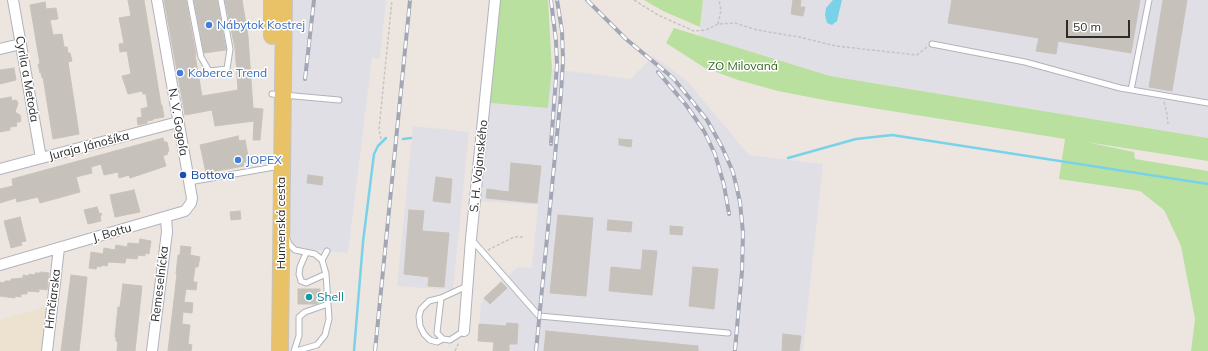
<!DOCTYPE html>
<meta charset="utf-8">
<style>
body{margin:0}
#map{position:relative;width:1208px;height:351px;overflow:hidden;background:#ede6e0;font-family:Mulish,sans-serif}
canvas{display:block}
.scale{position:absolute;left:1066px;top:20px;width:64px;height:18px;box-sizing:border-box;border:2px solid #2c2c2c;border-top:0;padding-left:5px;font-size:12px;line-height:14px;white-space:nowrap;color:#2c2c2c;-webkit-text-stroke:3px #fff;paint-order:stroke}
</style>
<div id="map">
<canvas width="1208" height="351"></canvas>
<div class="scale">50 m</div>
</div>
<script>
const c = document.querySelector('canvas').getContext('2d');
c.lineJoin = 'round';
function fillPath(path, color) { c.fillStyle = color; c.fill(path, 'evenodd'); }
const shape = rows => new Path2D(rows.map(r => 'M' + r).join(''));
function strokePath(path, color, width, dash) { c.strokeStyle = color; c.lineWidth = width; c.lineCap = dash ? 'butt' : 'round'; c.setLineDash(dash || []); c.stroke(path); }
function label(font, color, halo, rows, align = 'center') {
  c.font = font + ' Mulish,sans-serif'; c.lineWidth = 3; c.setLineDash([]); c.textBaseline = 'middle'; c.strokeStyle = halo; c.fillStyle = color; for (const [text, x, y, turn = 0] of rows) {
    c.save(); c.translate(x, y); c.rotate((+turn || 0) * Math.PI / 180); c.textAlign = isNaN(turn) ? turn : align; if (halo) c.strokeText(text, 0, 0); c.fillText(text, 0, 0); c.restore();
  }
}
fillPath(shape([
 [289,0,386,0,380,59,372,58,348,253,298,248,292,242,285,227],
 [703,0,1208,0,1208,138,830,76,699,36],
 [653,56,687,81,749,155,823,164,803,351,493,351,493,342,478,341,481,304,484,298,518,267,532,268,538,205,480,201,490,103,548,108,552,69,631,79],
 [413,126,469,132,453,290,397,286]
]), '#e1dfe6');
fillPath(shape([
 [47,306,41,351,0,351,0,320]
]), '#ede2d0');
fillPath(shape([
 [500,0,548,0,552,69,548,108,490,103],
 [644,0,703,0,700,27,663,11],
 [674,28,830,76,1208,138,1208,161,1086,142,1134,152,1135,159,1208,171,1208,351,1191,351,1195,319,1181,246,1164,210,1140,191,1059,179,1065,139,829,101,778,91,738,80,705,68,666,43]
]), '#bae09f');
fillPath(shape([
 [833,0,842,0,837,21,832,25,827,23,825,15,826,8]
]), '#79d2e8');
strokePath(shape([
 [403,139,411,138],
 [788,158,856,139,892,135,1208,184],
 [354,351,363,242,374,154,378,146,386,138]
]), '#79d2e8', 2.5);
const building = shape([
 [128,0,144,0,161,105,162,105,164,117,153,119,153,120,147,121,147,123,138,125,137,118,142,117,141,109,148,107,146,94,143,94,142,91,128,94,122,76,131,74,127,51,120,52,119,44,124,43,119,18,131,16,128,0],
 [164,0,186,0,196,55,195,55,202,96,238,90,235,48,225,0,242,0,248,36,253,108,263,109,260,140,253,140,254,121,215,126,212,110,185,115,164,0],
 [194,0,217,0,226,50,204,53,194,0],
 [793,0,801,0,800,7,805,7,803,16,791,14,793,0],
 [952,0,1140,0,1131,53,1058,41,1056,54,1036,51,1039,38,948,23,952,0],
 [1163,0,1187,0,1172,91,1149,87,1163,0],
 [45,2,46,9,56,8,58,19,50,20,53,35,62,34,64,47,67,47,68,53,70,53,72,61,68,62,79,134,53,139,43,77,42,78,41,72,40,73,38,64,40,64,30,5,45,2],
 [14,68,16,80,0,84,0,70,14,68],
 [11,97,12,101,16,100,18,103,15,112,20,115,21,120,20,122,16,122,17,126,10,127,10,130,0,132,0,99,11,97],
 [238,136,239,141,245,140,249,161,243,163,244,166,206,173,200,145,238,136],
 [163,138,164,142,167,142,169,151,167,152,168,154,163,156,166,166,130,178,129,175,119,178,118,172,104,175,101,164,91,167,92,173,76,177,80,192,40,203,38,197,17,202,16,198,0,203,0,189,13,186,12,179,163,138],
 [619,139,632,140,631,147,619,145,619,139],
 [511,163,541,166,537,203,486,198,487,189,509,192,511,163],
 [308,175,323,177,322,185,307,183,308,175],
 [436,177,452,179,450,203,433,201,436,177],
 [134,190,140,212,115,217,110,195,134,190],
 [97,207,99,213,102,214,100,217,101,221,88,224,84,210,97,207],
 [409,210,424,211,422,231,449,233,444,287,428,286,429,277,404,274,409,210],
 [240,211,241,219,231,220,230,212,240,211],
 [558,215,593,218,586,296,550,293,558,215],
 [20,217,26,241,21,242,22,245,11,248,4,221,20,217],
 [608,220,632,222,631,232,607,230,608,220],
 [670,226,683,227,682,235,670,234,670,226],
 [140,239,151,241,149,254,145,253,145,256,138,255,137,259,126,258,125,263,108,262,107,266,102,265,101,267,97,266,96,269,89,268,91,252,103,254,104,248,115,250,116,245,127,247,128,243,139,244,140,239],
 [181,246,191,247,190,255,200,257,198,267,195,267,193,282,197,282,196,290,186,289,184,302,193,303,192,313,183,312,182,324,190,325,188,344,192,345,191,351,168,351,177,274,176,274,178,255,180,255,181,246],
 [643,250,657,251,652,295,609,291,611,267,641,270,643,250],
 [693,267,718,269,714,309,689,306,693,267],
 [41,272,49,273,47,290,39,289,39,292,27,291,27,294,21,294,21,297,15,296,15,298,0,296,0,282,4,283,5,281,11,281,11,279,23,278,23,275,29,276,29,274,35,275,35,273,41,273,41,272],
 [71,275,87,277,82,325,79,351,61,351,71,275],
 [501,282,507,288,490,304,484,298,501,282],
 [123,284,142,286,135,351,117,351,118,342,116,341,116,337,115,337,118,307,120,307,123,284],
 [298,289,320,289,320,302,316,304,298,304,298,289],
 [507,323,518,324,517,344,509,344,509,351,493,351,494,342,478,341,479,324,506,326,507,323],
 [546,331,698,346,698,351,544,351,546,331],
 [783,334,801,336,799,351,782,351,783,334]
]);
fillPath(building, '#c6c1bb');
strokePath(building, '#c8c2b9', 1);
const lane = shape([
 [190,0,201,57,209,71,227,69,230,49,221,0],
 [932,44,1025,62,1120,88,1208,103],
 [1131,90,1149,0],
 [272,94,339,100],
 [189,182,280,166],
 [287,239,289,244,295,250,315,254,322,260,326,274,329,319,325,335,317,345,296,351],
 [472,240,539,316,728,333],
 [306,253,300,267,299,274,301,281,306,283,326,274],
 [322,260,327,251],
 [441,298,429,301,421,309,419,316,420,326,424,334,430,340,437,342,443,339],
 [464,331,450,340,443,339,437,333,441,298,467,286],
 [294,351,299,336,299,317,305,312,328,304]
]);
const street = shape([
 [13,0,41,158],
 [0,49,21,44],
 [0,169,178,122],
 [0,265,185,211,191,203,192,198,157,0],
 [464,331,471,239,495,0],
 [47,351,59,248],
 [152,351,167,232,166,217]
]);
const primary = shape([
 [272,36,272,0],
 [280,351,284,0]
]);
strokePath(lane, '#b0b3bc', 7);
strokePath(street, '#b0b3bc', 12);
strokePath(primary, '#c4c4c4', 18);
strokePath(shape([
 [634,0,658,15,694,31,706,30,718,24,735,23,757,30,799,37,836,46,917,55,927,47],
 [718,24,721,10,719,0],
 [1164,102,1167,114,1168,124],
 [381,139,379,129,392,0],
 [488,250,514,237,523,237],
 [455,351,459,342]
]), '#c4c4c4', 1.5, [3, 2]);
strokePath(lane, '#fff', 5);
strokePath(street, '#fff', 10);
strokePath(primary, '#e9c268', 16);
const rail = shape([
 [551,0,556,41,557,65,551,144],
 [587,0,626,39,673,78,692,101,707,120,722,147,733,172,740,202,743,233,742,271,735,350],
 [658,72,686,105,704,131,715,154,724,185,729,214],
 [305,79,314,0],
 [375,351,410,0],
 [536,351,561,94,563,60,562,31,557,0]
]);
strokePath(rail, '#a2a6b5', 4);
strokePath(rail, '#fff', 2.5, [8]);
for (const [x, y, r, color] of [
 [209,25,4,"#3f7fe0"],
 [180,73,4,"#3f7fe0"],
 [238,160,4,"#3f7fe0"],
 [183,175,4,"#1a4fb4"],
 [309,297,4,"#0f9aa8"]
]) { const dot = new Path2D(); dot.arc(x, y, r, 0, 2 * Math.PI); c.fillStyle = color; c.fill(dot); strokePath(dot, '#fff', 1.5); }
label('12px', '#366cbe', '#fff', [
 ["Nábytok Kostrej",217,25],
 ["Koberce Trend",188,73],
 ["JOPEX",246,160]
], 'left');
label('12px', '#33661f', '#fff', [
 ["ZO Milovaná",743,66]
]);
label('12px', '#2c2c2c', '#fff', [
 ["Cyrila a Metoda",27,79,80],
 ["N. V. Gogoľa",178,122,80],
 ["Juraja Jánošíka",89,146,-15],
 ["S. H. Vajanského",479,166,-84],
 ["Humenská cesta",281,223,-90],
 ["J. Bottu",112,233,-16],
 ["Remeselnícka",160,284,-83],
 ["Hrnčiarska",53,299,-83]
]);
label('12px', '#164399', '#fff', [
 ["Bottova",191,175]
], 'left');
label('12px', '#0d838f', '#fff', [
 ["Shell",317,297]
], 'left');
</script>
